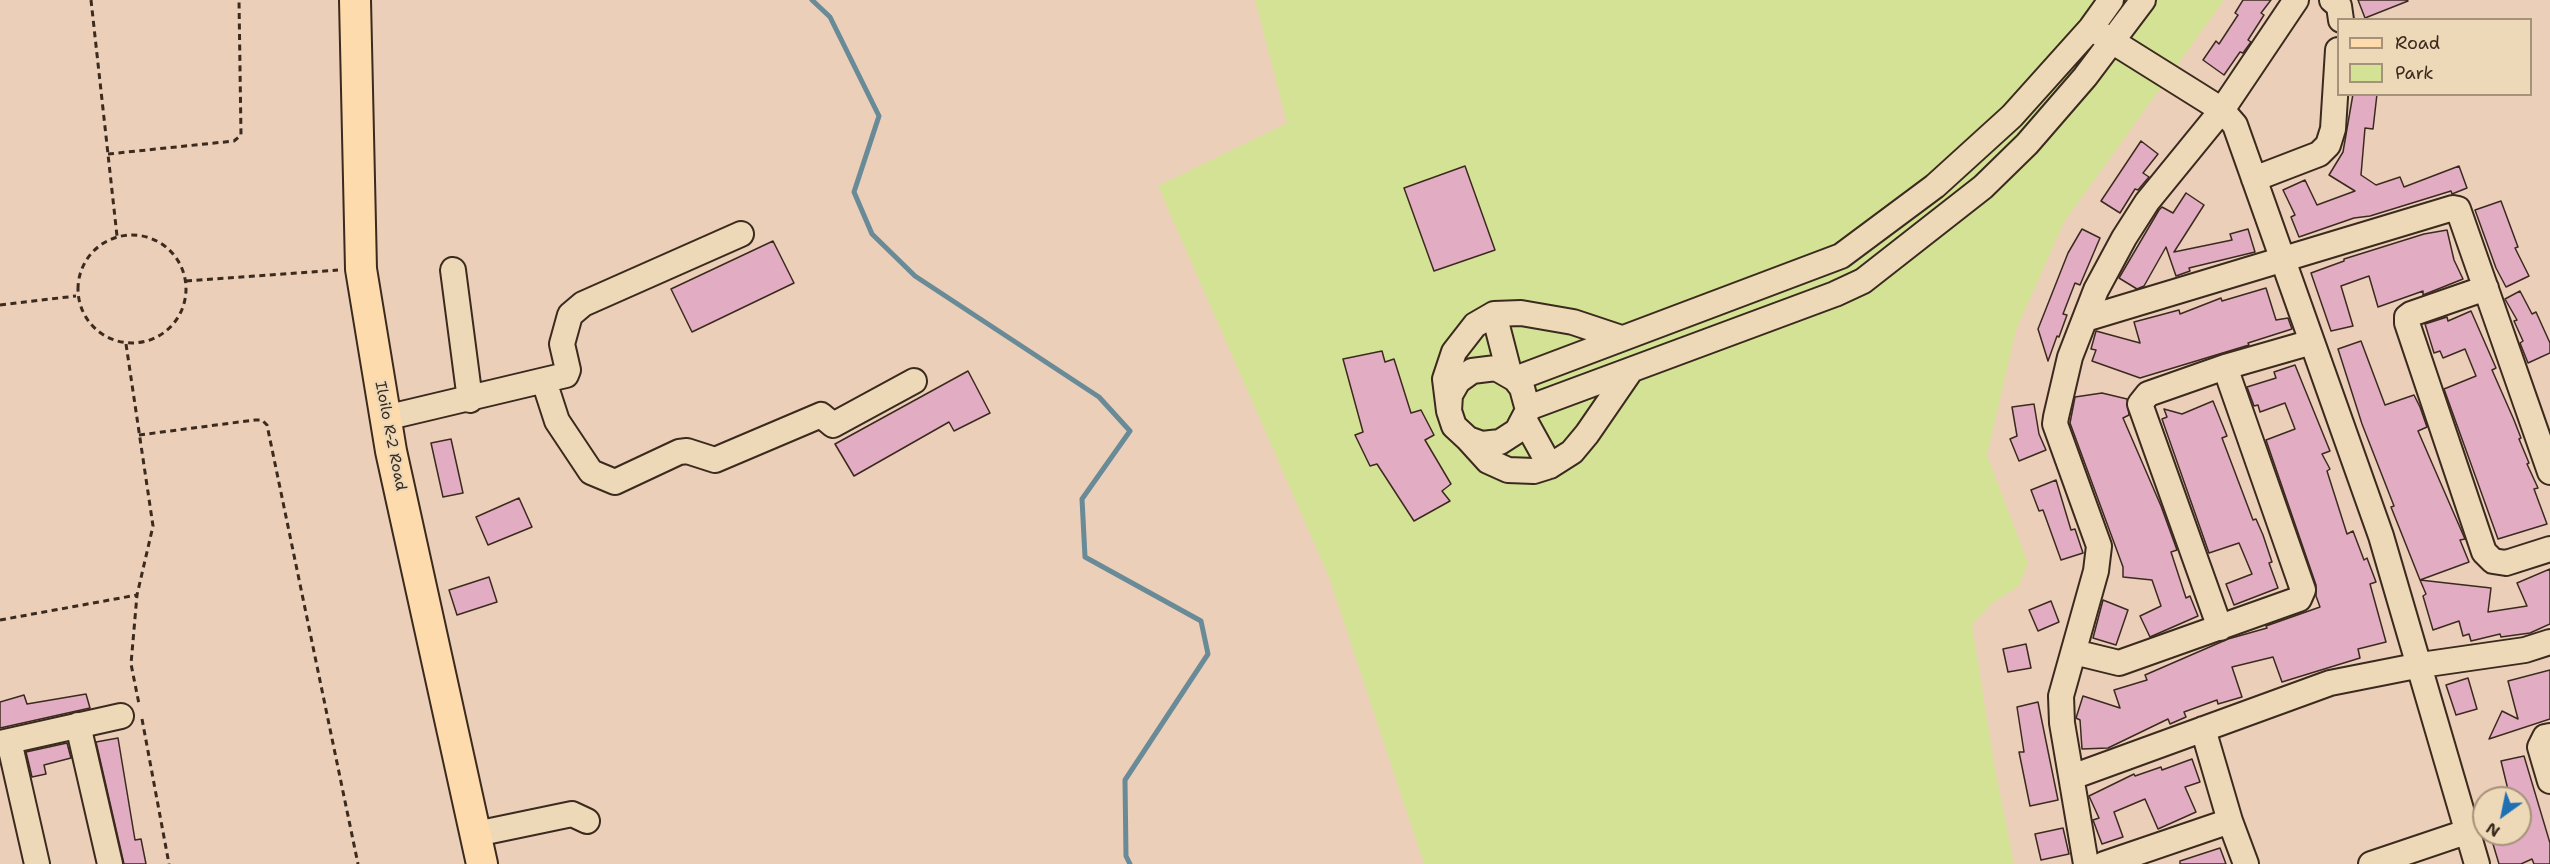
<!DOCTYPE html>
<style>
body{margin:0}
#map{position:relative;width:2550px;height:864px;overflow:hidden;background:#ebcfb9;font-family:"Shantell Sans",sans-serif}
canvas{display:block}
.legend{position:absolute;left:2337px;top:18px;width:195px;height:78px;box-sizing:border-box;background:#edd8b7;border:2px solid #a6927a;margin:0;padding:8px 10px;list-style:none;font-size:18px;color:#3b2a1e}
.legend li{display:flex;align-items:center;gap:12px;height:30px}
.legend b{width:30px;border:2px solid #a6927a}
.north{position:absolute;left:2472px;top:786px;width:60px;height:60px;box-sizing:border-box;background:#edd8b7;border:2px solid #a6927a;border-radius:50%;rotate:213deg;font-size:16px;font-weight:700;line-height:24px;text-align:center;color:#3b2a1e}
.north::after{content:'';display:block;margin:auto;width:21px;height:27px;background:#1f6fb2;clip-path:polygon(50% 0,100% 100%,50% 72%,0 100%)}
</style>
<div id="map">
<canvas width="2550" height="864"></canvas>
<ul class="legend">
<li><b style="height:8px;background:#fedbac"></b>Road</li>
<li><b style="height:16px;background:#d4e295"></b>Park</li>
</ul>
<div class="north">N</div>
</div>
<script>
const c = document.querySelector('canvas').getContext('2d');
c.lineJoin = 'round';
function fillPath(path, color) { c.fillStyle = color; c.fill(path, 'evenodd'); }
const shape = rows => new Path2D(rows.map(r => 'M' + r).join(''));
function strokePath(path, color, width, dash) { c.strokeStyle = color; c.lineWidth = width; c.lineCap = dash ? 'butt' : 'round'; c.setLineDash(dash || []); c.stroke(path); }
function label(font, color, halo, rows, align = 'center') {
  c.font = font + ' "Shantell Sans",sans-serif'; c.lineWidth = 4.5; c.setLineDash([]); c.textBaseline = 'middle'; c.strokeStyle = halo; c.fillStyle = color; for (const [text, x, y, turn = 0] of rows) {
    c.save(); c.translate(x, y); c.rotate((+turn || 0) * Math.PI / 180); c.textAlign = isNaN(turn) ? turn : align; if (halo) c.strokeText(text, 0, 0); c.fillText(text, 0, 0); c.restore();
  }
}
fillPath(shape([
 [1255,0,2224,0,2064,222,2016,330,1987,455,2028,563,2019,586,1992,603,1972,625,1994,763,2014,864,1424,864,1329,577,1158,186,1287,123]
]), '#d4e295');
strokePath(shape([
 [812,0,830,17,879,116,854,192,872,234,915,276,1099,397,1130,431,1082,499,1085,557,1201,621,1208,654,1125,780,1126,856,1130,864]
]), '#698a97', 5);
const building = shape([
 [2243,0,2271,0,2261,13,2264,15,2248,40,2251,42,2243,53,2240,52,2224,75,2203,60,2216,41,2219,44,2238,15,2235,13,2243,0],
 [2358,0,2407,0,2408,1,2365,18,2358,0],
 [2353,94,2377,94,2373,129,2365,128,2361,175,2376,185,2400,177,2404,187,2459,166,2467,188,2452,194,2451,191,2370,216,2354,218,2299,237,2291,217,2295,215,2283,190,2305,180,2317,205,2355,191,2329,175,2343,152,2353,94],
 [2141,141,2158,154,2143,173,2149,177,2138,190,2135,189,2120,213,2101,201,2141,141],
 [1465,166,1495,250,1434,271,1404,188,1465,166],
 [2186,193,2204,205,2174,252,2232,240,2230,234,2248,229,2255,252,2189,268,2190,271,2176,276,2166,247,2144,286,2137,289,2119,278,2159,210,2162,207,2173,213,2186,193],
 [2501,201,2518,247,2515,248,2529,276,2506,287,2496,268,2475,210,2501,201],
 [2082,229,2100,238,2080,285,2075,283,2063,314,2067,315,2059,337,2057,336,2048,361,2038,329,2068,253,2082,229],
 [2447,230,2454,260,2463,279,2423,295,2423,291,2378,307,2369,276,2341,286,2353,326,2331,331,2311,273,2344,261,2344,259,2424,234,2447,230],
 [773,241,794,283,692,332,671,289,773,241],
 [2266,288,2276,320,2288,318,2292,329,2248,343,2249,345,2140,378,2092,361,2096,350,2091,349,2096,331,2140,343,2134,322,2179,310,2180,314,2221,298,2222,301,2266,288],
 [2520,291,2532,314,2536,312,2550,343,2550,353,2528,363,2520,343,2523,341,2514,321,2517,320,2505,299,2520,291],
 [2471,311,2496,368,2492,370,2514,420,2521,438,2519,439,2529,463,2527,464,2538,488,2534,489,2547,524,2498,539,2444,389,2476,376,2465,349,2443,358,2440,351,2434,353,2425,324,2447,317,2448,321,2471,311],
 [2361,341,2385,405,2414,395,2420,407,2427,427,2418,431,2465,539,2460,540,2469,562,2420,580,2391,507,2394,506,2362,424,2338,349,2361,341],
 [1382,351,1385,362,1394,359,1411,413,1421,410,1434,435,1425,440,1451,484,1442,491,1450,501,1414,521,1377,464,1370,466,1355,435,1363,432,1343,359,1382,351],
 [2295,365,2330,451,2322,454,2330,469,2327,471,2347,534,2353,531,2364,560,2367,558,2376,582,2370,584,2386,642,2358,649,2360,658,2282,682,2273,657,2232,667,2242,697,2218,704,2217,700,2184,712,2186,717,2170,724,2168,719,2108,748,2082,749,2080,720,2076,718,2083,696,2120,708,2114,690,2147,680,2145,675,2228,639,2267,628,2266,626,2320,607,2316,596,2316,585,2266,440,2295,429,2285,403,2260,412,2258,405,2254,406,2247,387,2276,378,2274,372,2295,365],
 [968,371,990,413,954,431,949,422,854,476,835,444,968,371],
 [2102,393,2127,399,2129,415,2123,418,2161,506,2177,550,2171,552,2186,598,2190,596,2198,616,2150,637,2140,616,2161,606,2152,580,2123,577,2123,567,2070,423,2075,397,2102,393],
 [2213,401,2227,436,2222,438,2253,520,2256,519,2263,535,2272,562,2269,563,2278,588,2234,605,2226,584,2252,574,2239,543,2209,553,2162,419,2167,417,2164,409,2182,414,2213,401],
 [2034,404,2039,434,2046,450,2019,461,2010,439,2017,436,2012,407,2034,404],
 [451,439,463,493,443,497,431,443,451,439],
 [2056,480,2071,530,2075,529,2083,553,2061,560,2043,510,2039,511,2031,490,2056,480],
 [519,498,532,527,488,545,476,517,519,498],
 [2550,569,2550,624,2530,633,2501,637,2500,634,2471,641,2469,634,2463,636,2459,621,2433,630,2423,596,2426,594,2420,580,2491,588,2488,612,2527,606,2517,583,2550,569],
 [489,577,497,602,457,615,449,590,489,577],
 [2103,600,2128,610,2116,645,2093,638,2103,600],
 [2051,601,2059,622,2038,631,2029,610,2051,601],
 [2026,644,2031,668,2008,672,2003,649,2026,644],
 [2550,670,2550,719,2489,739,2502,711,2518,719,2508,681,2550,670],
 [2468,678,2477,709,2456,715,2446,685,2468,678],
 [86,694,90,708,0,728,0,702,24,695,27,704,86,694],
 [2038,702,2058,800,2030,806,2019,752,2024,752,2017,707,2038,702],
 [118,738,135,840,141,839,146,864,124,864,96,742,118,738],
 [67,743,71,758,44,765,46,774,32,777,26,752,67,743],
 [2524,756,2550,843,2550,864,2534,864,2532,859,2521,864,2499,864,2490,834,2520,834,2520,798,2510,798,2501,761,2524,756],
 [2192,759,2200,782,2185,787,2196,812,2158,829,2145,799,2114,812,2123,837,2102,844,2093,820,2099,818,2089,796,2134,774,2135,776,2161,767,2162,770,2192,759],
 [2063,828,2069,854,2041,860,2035,834,2063,828],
 [2220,848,2226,864,2180,864,2180,861,2220,848]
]);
fillPath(building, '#e2acc3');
strokePath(building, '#3b2a1e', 1.5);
const minor = shape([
 [2332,0,2339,6,2341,20],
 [2091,28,2222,110,2235,125,2381,536,2477,864],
 [2254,179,2319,154,2328,145,2333,129,2338,50],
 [453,270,470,400],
 [2486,288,2411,314,2407,317,2407,323,2484,552,2493,561,2506,563,2550,549],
 [1494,314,1510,376],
 [2085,319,2453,208,2458,209,2550,472],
 [1496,368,1515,379,1522,388,1528,410,1517,431,1500,442,1482,444,1468,439,1454,426,1449,411,1450,395,1458,381,1472,371,1496,368],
 [1515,379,1841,256,1935,186,2012,116,2091,28,2111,0],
 [544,381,557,421,591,472,615,482,679,452,687,451,715,460,821,415,833,425,914,381],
 [1528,408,1835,294,1863,281,1983,187,2027,144,2085,77,2143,0],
 [1449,411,1445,379,1454,352,1475,325,1494,314,1521,313,1573,322,1621,338],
 [385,418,566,375,568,370,562,344,570,315,583,304,741,234],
 [1524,419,1550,466],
 [1468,439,1488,461,1508,470,1534,471,1550,466,1572,452,1587,434,1631,370],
 [2220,628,2140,404,2148,394,2225,367,2312,342],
 [2074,652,2119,663,2299,599,2303,590,2225,367],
 [78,725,110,864],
 [2203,729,2230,821,2246,864],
 [2550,736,2545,737,2540,747,2550,781],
 [9,741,37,864],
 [0,743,121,716],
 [2072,777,2330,683,2421,665,2525,650,2550,642],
 [476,834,572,814,587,821],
 [2086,864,2062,723,2061,696,2096,571,2099,546,2055,424,2056,417,2070,357,2096,290,2124,238,2147,202,2222,110,2296,0],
 [2104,864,2230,821],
 [2371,864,2466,832]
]);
const major = shape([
 [355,0,361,269,391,451,482,864]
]);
strokePath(minor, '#3b2a1e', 28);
strokePath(major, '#3b2a1e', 34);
strokePath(shape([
 [91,0,117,236],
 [108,154,234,141,241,135,239,0],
 '78 289a54 54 0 1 1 108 0a54 54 0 1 1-108 0Z',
 [186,281,338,270],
 [0,305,76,296],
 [126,344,153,526,137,595,131,664,139,704],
 [139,435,255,420,262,420,267,425,358,864],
 [0,620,137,595],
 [142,719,169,864]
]), '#3b2a1e', 3, [6, 4.5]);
strokePath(minor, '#edd8b7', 24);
strokePath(major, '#fedbac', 30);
label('15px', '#3b2a1e', '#edd8b7', [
 ["Iloilo R-2 Road",390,436,79]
]);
</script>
